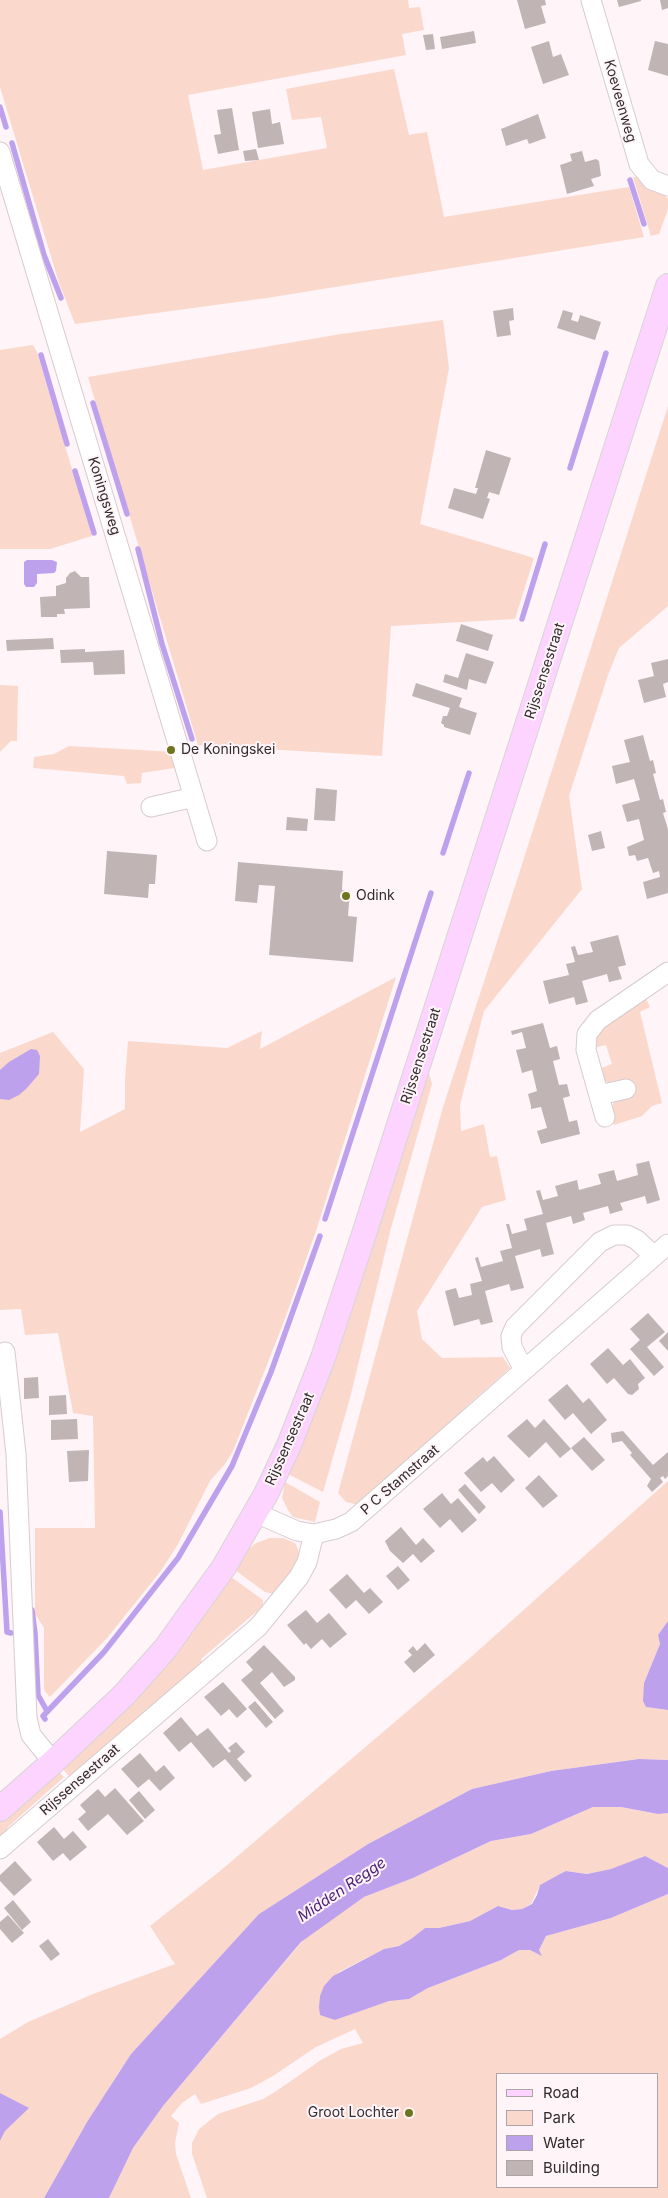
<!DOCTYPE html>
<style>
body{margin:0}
#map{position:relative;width:668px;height:2198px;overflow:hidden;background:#fff4f8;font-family:Inter,sans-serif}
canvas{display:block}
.legend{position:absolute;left:496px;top:2073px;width:162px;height:115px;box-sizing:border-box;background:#fff4f8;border:1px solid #aca4a7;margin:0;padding:6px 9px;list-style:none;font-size:15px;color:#302c2e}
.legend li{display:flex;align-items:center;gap:10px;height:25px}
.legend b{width:25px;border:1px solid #aca4a7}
</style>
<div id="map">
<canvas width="668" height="2198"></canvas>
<ul class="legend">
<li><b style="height:6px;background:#fdd3ff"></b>Road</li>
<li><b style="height:14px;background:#fbd8cc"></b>Park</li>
<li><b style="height:14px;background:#bda1ed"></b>Water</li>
<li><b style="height:14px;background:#c0b4b5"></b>Building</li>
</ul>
</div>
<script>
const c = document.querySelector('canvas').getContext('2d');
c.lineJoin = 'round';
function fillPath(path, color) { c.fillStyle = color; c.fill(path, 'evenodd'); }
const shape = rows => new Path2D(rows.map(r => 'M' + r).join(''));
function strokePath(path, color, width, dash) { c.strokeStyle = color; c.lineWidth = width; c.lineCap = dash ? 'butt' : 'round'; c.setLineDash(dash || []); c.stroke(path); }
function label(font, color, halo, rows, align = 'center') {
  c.font = font + ' Inter,sans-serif'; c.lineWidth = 4; c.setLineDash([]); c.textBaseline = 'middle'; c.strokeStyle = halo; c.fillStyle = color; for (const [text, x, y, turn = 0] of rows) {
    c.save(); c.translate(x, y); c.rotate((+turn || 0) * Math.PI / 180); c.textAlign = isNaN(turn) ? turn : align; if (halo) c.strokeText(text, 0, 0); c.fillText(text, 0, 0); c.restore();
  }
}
fillPath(shape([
 [0,0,408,0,409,8,420,7,424,30,402,34,406,55,188,95,203,170,327,148,321,117,292,120,286,89,394,69,409,135,427,132,444,217,629,187,644,237,267,298,75,324,59,283,0,87],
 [633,177,637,177,640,181,664,194,668,199,668,209,659,234,651,236],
 [443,320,449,368,420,524,534,558,515,619,391,626,382,756,198,745,88,377,341,334],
 [33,345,37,352,92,536,50,549,0,549,0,350],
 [668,406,668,606,619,648,608,675,569,796,582,889,484,1011,460,1105,461,1131,484,1124,490,1157,497,1156,506,1200,482,1207,417,1311,422,1339,442,1358,503,1357,510,1368,468,1405,367,1503,355,1504,346,1502,338,1493,443,1107,509,905],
 [0,685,18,686,17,741,11,741,0,752],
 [69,746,176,752,181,767,142,773,141,783,127,784,124,776,33,768,34,757,54,754],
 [396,977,316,1231,283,1324,233,1451,225,1464,210,1481,177,1546,160,1572,107,1638,50,1697,44,1690,44,1628,35,1614,35,1528,95,1528,93,1416,73,1413,58,1333,25,1335,21,1309,0,1310,0,1053,53,1032,84,1069,80,1132,125,1109,125,1080,128,1041,227,1048,262,1031,260,1049],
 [645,997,650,1007,640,1012,662,1103,652,1106,642,1116,614,1125,610,1112,614,1102,618,1099,614,1084,605,1081,601,1077,599,1069,612,1064,606,1045,593,1048,596,1033],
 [428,1070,432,1084,391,1228,350,1398,323,1492,288,1474,328,1380],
 [668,1481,668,1621,658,1635,660,1644,644,1683,644,1691,646,1707,668,1710,668,1760,639,1759,551,1771,472,1789,368,1844,259,1914,131,2054,87,2122,44,2198,0,2198,0,2141,5,2131,28,2108,0,2093,0,2039,28,2022,93,1994,175,1964,150,1926,220,1871,471,1657],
 [285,1482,320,1502,315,1522,293,1517,288,1510,282,1498],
 [270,1538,283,1538,295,1543,298,1549,299,1554,290,1574,274,1594,265,1592,235,1570,246,1551,256,1543],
 [231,1577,263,1600,263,1606,201,1659,203,1667,75,1777,68,1775,61,1767],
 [57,1770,64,1777,8,1827,5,1837,0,1841,0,1822],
 [593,1807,621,1807,658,1814,668,1813,668,1868,644,1856,617,1868,587,1874,566,1871,540,1885,531,1904,522,1909,512,1910,498,1906,470,1921,439,1928,425,1928,412,1939,399,1946,384,1949,339,1972,324,1986,335,2020,389,2000,409,1999,428,1988,501,1960,519,1950,530,1950,541,1955,539,1950,546,1936,611,1918,668,1894,668,2198,207,2198,192,2154,192,2143,199,2129,218,2114,263,2099,275,2092,321,2060,341,2049,363,2043,355,2029,316,2047,273,2076,251,2088,201,2104,195,2094,182,2103,171,2116,179,2123,175,2143,176,2154,191,2198,109,2198,133,2148,163,2106,305,1938,364,1897,413,1878,491,1841,531,1834],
 [497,2074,657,2074,657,2187,497,2187]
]), '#fbd8cc');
fillPath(shape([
 [27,560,52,560,57,562,56,571,54,573,37,574,37,583,34,587,26,587,24,584,24,562],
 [31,1049,37,1050,40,1056,39,1074,26,1089,19,1095,9,1100,0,1099,0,1070,9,1062],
 [668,1621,668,1710,646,1707,643,1701,644,1683,660,1644,658,1635],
 [639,1759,668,1760,668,1813,658,1814,621,1807,593,1807,531,1834,491,1841,413,1878,364,1897,301,1942,163,2106,133,2148,109,2198,44,2198,87,2122,131,2054,259,1914,368,1844,472,1789,551,1771],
 [645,1856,668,1868,668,1894,611,1918,546,1936,539,1950,542,1956,530,1950,519,1950,501,1960,428,1988,409,1999,389,2001,335,2020,320,2015,319,2007,320,1996,324,1986,333,1976,384,1949,399,1946,411,1939,425,1928,439,1928,470,1921,498,1906,512,1910,522,1909,532,1904,537,1895,540,1885,560,1874,566,1871,587,1874,611,1869],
 [0,2093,29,2108,5,2131,0,2141]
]), '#bda1ed');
strokePath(shape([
 [0,107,6,127],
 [12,143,44,255,61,298],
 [630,180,644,224],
 [41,355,67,444],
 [93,403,127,514],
 [570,468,606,353],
 [75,471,94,533],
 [138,549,162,644,192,739],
 [522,619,545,544],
 [443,853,469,773],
 [325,1219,431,893],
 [0,1512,7,1632,11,1633],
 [32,1610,35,1633],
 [32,1632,35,1633,38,1695,47,1711],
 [45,1719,43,1716,104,1652,178,1558,232,1466,271,1372,320,1236]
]), '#bda1ed', 5.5);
fillPath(shape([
 [517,0,545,0,546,5,541,6,546,23,525,29],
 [617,0,641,0,641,1,619,7],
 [660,0,668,0,668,8,662,10],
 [474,31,476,43,442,49,440,37],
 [433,34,435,49,426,50,423,35],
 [549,41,553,57,561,54,569,75,543,84,531,47],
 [655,41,668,44,668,76,648,70],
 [232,108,239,150,218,154,214,135,221,134,217,110],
 [270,109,272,124,280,122,284,144,258,148,252,112],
 [538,114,546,138,529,144,527,139,506,146,501,129],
 [256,149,259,160,245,161,243,151],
 [582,151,585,162,596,159,599,161,601,176,591,179,594,186,567,194,560,165,572,161,570,154],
 [513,308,514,320,509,321,511,335,497,337,493,311],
 [563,310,573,313,571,320,578,322,580,315,601,322,595,340,557,328],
 [486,450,511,458,499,495,489,492,487,498,490,499,483,519,448,508,454,488,476,494,478,488,475,488],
 [75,571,81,577,89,577,90,608,64,609,65,614,57,614,57,617,41,617,40,597,56,596,56,586,66,583,66,578,70,573],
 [461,624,493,635,488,651,456,641],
 [53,638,54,649,7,651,6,640],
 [85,649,85,652,124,650,125,674,94,675,93,662,61,663,60,650],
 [466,653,494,662,486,684,469,679,467,690,443,682,445,674,458,678],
 [668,659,668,682,663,684,666,697,644,703,638,680,654,676,651,663],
 [416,683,462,698,459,707,477,713,470,735,444,727,444,725,441,723,443,716,447,716,450,708,412,696],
 [643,735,650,761,653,760,656,773,653,774,660,800,663,799,666,812,663,813,668,829,668,893,647,899,643,882,660,877,659,871,653,873,648,858,637,861,635,855,629,856,627,847,644,840,639,819,627,822,622,805,640,800,634,779,616,784,612,766,630,762,624,740],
 [316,788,337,790,335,821,314,820],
 [287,817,308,819,307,831,286,830],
 [601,831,605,848,592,851,588,835],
 [107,851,157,855,155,884,149,884,148,898,104,894],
 [238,862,343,871,342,890,350,891,348,916,357,917,353,962,269,955,275,886,259,885,257,903,235,901],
 [618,935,626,965,618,967,622,979,609,982,607,974,582,981,588,1002,576,1005,574,997,549,1004,543,981,569,975,566,964,575,962,571,947,575,946,578,955,593,952,590,942],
 [543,1023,550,1048,557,1046,560,1059,553,1061,559,1085,567,1084,570,1096,563,1098,569,1122,577,1120,580,1134,541,1144,537,1131,547,1128,541,1107,531,1109,531,1106,528,1094,537,1091,532,1070,522,1073,516,1050,526,1048,522,1032,512,1035,511,1031],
 [649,1161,660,1200,647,1204,645,1196,620,1203,623,1210,610,1214,608,1206,583,1213,585,1220,573,1224,571,1216,546,1223,554,1254,542,1257,540,1249,515,1256,524,1288,511,1291,509,1284,485,1291,493,1322,481,1325,479,1319,454,1326,445,1291,456,1288,459,1298,472,1295,470,1284,482,1281,475,1258,478,1257,481,1267,503,1261,500,1251,512,1248,506,1224,509,1224,512,1234,527,1230,524,1219,543,1214,536,1191,540,1190,543,1200,558,1196,555,1186,577,1180,579,1190,601,1184,598,1174,614,1170,617,1181,638,1175,636,1164],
 [648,1313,665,1332,647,1347,664,1367,654,1376,630,1349,640,1340,630,1329],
 [668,1332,668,1351,659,1341],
 [608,1348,623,1365,630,1359,645,1378,638,1384,639,1389,632,1395,628,1394,614,1378,607,1384,590,1364],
 [38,1377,39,1398,24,1399,24,1378],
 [567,1384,583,1403,589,1398,607,1420,591,1434,573,1413,565,1420,548,1400],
 [66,1395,67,1414,49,1415,49,1396],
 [77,1419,78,1439,51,1440,51,1420],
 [527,1419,535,1428,544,1419,571,1449,560,1458,546,1442,529,1458,507,1436],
 [623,1431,653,1465,668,1452,668,1476,665,1479,663,1476,660,1478,663,1482,652,1492,647,1486,651,1479,630,1455,632,1453,622,1441,612,1443,611,1433],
 [584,1437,605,1460,592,1471,571,1448],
 [89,1450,88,1481,69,1482,67,1451],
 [494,1456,515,1480,501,1493,492,1483,481,1492,464,1473,483,1457,487,1462],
 [539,1475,558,1496,543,1508,525,1488],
 [465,1484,486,1507,479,1514,458,1490],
 [442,1493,451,1504,458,1498,477,1520,462,1533,450,1519,440,1528,423,1509],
 [401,1527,416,1545,423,1538,435,1551,421,1563,413,1554,403,1563,390,1551,385,1541],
 [398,1566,410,1580,398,1590,386,1576],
 [347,1574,364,1593,370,1588,383,1602,369,1614,356,1600,346,1609,329,1590],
 [306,1610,317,1623,329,1613,347,1634,330,1648,322,1639,311,1649,306,1643,304,1645,287,1625],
 [425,1643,435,1655,414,1673,404,1662,412,1655,408,1651,413,1646,417,1651],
 [264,1645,295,1677,295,1680,284,1687,272,1672,260,1683,284,1711,275,1719,241,1680,253,1670,246,1662],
 [223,1682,247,1709,237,1718,229,1709,221,1716,204,1697],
 [255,1701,273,1722,266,1728,248,1707],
 [181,1717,197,1736,208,1728,229,1753,231,1751,228,1748,236,1742,245,1752,237,1759,252,1776,245,1782,225,1759,213,1768,191,1742,179,1752,163,1733],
 [140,1753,156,1772,164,1765,175,1778,160,1791,149,1779,138,1788,121,1769],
 [115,1788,144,1821,127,1835,108,1814,88,1831,78,1819,86,1812,80,1805,98,1789,105,1797],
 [139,1791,155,1810,145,1819,129,1800],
 [54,1827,64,1839,73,1831,87,1847,70,1861,63,1853,53,1861,37,1842],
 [15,1861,32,1880,14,1896,0,1881,0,1875],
 [13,1900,31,1922,22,1930,4,1908],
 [8,1915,24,1933,12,1943,0,1929,0,1922],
 [48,1939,60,1954,51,1961,39,1946]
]), '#c0b4b5');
const minor = shape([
 [591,0,639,164,652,180,668,186],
 [0,152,207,841],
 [151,807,194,797],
 [599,1095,626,1089],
 [605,1117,586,1050,587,1034,598,1020,668,972],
 [5,1352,16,1454,27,1718,31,1735,53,1762],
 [524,1370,512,1347,511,1336,515,1327,600,1242,614,1235,627,1235,637,1240,654,1256],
 [256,1513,297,1531,314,1534,336,1529,351,1522,668,1244],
 [0,1849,258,1627,299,1577,307,1562,314,1534]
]);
const major = shape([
 [0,1809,53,1762,124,1695,165,1649,224,1567,266,1494,289,1445,323,1358,364,1234,668,286]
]);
strokePath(minor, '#d6cbd0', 21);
strokePath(major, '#d6d5d5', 26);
strokePath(minor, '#fff', 19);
strokePath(major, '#fdd3ff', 24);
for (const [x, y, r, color] of [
 [171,750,5,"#6d751e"],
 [346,896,5,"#6d751e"],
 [409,2113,5,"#6d751e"]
]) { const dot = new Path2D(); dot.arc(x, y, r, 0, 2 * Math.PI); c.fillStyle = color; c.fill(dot); strokePath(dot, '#fff4f8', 2); }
label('14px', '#302c2e', '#fff4f8', [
 ["Koeveenweg",620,101,74],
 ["Koningsweg",104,496,73],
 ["Rijssensestraat",545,671,-72],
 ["Rijssensestraat",421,1056,-72],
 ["Rijssensestraat",290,1439,-66],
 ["P C Stamstraat",400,1480,-41],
 ["Rijssensestraat",80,1780,-41]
]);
label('14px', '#302c2e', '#fff4f8', [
 ["De Koningskei",181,750],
 ["Odink",356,896],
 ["Groot Lochter",399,2113,"right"]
], 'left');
label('italic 15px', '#4c257c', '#fff4f8', [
 ["Midden Regge",342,1890,-34]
]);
</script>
